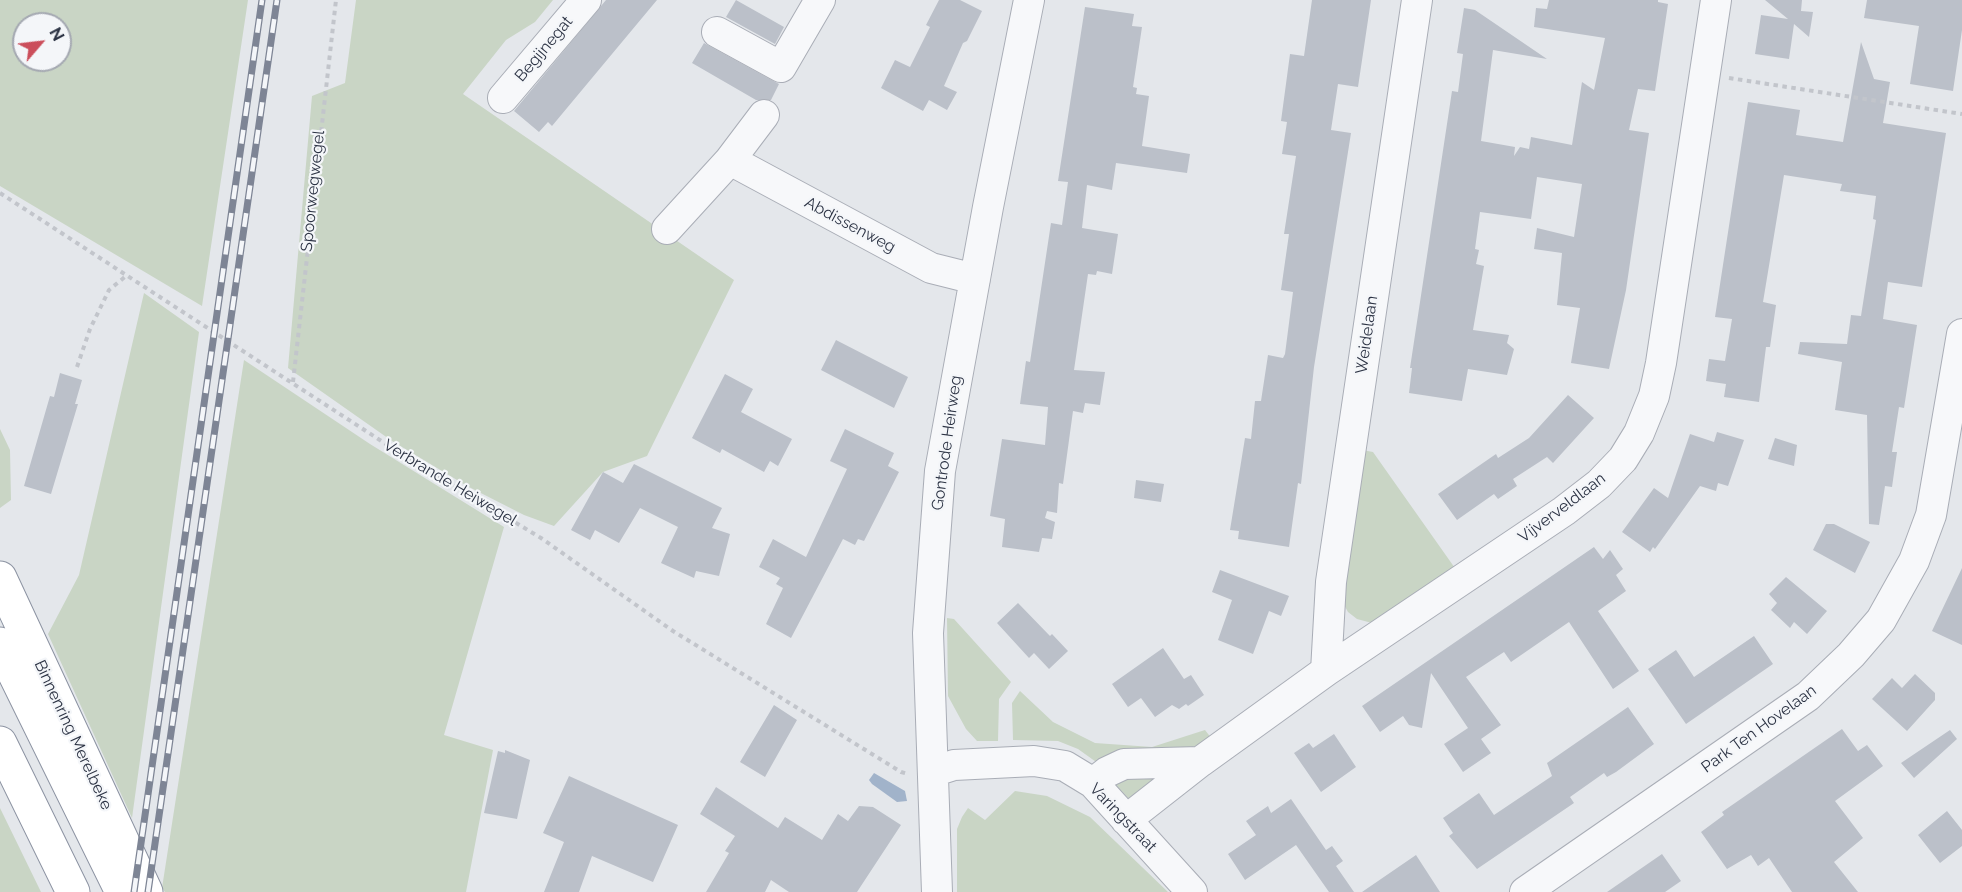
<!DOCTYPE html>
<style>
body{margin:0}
#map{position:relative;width:1962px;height:892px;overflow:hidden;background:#e4e7eb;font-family:Raleway,sans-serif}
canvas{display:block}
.north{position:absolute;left:12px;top:12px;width:60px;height:60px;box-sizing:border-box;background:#f4f6f9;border:2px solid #a4a8b1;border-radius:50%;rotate:62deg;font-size:16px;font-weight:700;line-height:24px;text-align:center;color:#2c3344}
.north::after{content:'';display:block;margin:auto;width:21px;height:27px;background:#cb4e5b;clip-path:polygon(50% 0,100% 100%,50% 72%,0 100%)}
</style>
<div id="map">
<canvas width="1962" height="892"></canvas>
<div class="north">N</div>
</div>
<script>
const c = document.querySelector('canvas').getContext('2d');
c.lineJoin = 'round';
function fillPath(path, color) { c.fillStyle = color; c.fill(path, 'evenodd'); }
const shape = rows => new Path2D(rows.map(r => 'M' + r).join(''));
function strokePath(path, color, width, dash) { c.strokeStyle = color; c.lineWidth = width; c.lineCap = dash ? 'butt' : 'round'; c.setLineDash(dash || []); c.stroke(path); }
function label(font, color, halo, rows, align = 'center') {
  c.font = font + ' Raleway,sans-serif'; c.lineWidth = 4.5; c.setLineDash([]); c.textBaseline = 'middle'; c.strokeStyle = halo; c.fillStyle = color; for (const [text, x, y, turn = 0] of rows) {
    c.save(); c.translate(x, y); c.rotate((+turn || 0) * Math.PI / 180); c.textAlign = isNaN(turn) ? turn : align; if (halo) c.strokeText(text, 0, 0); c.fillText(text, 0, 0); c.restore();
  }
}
fillPath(shape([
 [0,0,248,0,202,306,0,186],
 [24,24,60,24,60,60,24,60],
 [356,0,553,0,535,22,506,40,463,94,734,280,647,456,603,472,554,526,524,515,467,486,392,441,288,368,312,96,345,83],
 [144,293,199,332,132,818,48,634,79,575],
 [244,360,370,444,504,527,444,735,493,750,466,892,165,892,162,888],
 [0,429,10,450,11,500,0,508],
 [1362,450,1373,452,1457,571,1372,623,1357,619,1348,612,1343,603],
 [947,618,954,619,1011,682,999,699,998,741,977,741,966,729,948,696],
 [1020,691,1053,722,1095,743,1152,747,1205,730,1212,739,1178,753,1099,764,1078,749,1058,741,1013,740,1012,703],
 [1177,766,1133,803,1114,783,1114,781],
 [1015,791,1047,796,1090,817,1168,892,957,892,957,829,962,817,968,808,985,820],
 [0,808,41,892,0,892]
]), '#c9d5c5');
fillPath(shape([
 [874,773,905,791,907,801,897,802,872,784,869,780]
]), '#a1b3ca');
fillPath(shape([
 [606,0,657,0,552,126,548,122,539,132,514,111],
 [736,0,784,27,775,44,726,17],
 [939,0,960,0,982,11,967,41,963,43,944,86,957,92,947,110,929,100,923,111,881,88,895,60,910,67,930,27,926,25],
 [1312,0,1371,0,1358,87,1338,84,1331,130,1351,133,1314,367,1301,484,1298,483,1289,547,1238,539,1239,531,1230,530,1245,438,1251,439,1255,401,1261,401,1268,355,1283,358,1285,354,1293,292,1281,290,1289,234,1284,234,1296,156,1282,154,1287,122,1281,121,1290,54,1304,56],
 [1549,0,1658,0,1658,2,1668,4,1655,91,1638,89,1629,130,1649,133,1626,290,1609,369,1571,363,1580,308,1557,305,1562,253,1534,249,1537,228,1574,237,1582,184,1537,177,1531,219,1480,212,1475,249,1479,250,1476,264,1484,266,1473,330,1509,335,1507,343,1514,349,1507,375,1468,369,1462,401,1409,393,1412,368,1410,368,1452,91,1458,92,1463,54,1457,53,1464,8,1475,10,1547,59,1493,50,1481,141,1515,147,1514,156,1520,147,1529,149,1531,137,1572,145,1582,82,1594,90,1605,38,1534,27,1536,8,1547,9],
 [1765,0,1802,0,1801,11,1813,12,1809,37,1794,24,1789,59,1755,54,1761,15,1788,19],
 [1867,0,1962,0,1962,30,1953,91,1910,84,1919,26,1864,18],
 [1085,7,1134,14,1132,26,1142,27,1133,87,1137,88,1136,94,1149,96,1142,146,1190,154,1187,173,1116,163,1112,190,1087,185,1082,228,1118,234,1112,274,1097,271,1096,275,1088,274,1074,370,1105,372,1100,405,1085,403,1083,413,1073,411,1063,484,1059,483,1057,513,1047,511,1045,518,1055,522,1052,539,1042,538,1039,552,1002,547,1005,519,990,516,1002,439,1045,445,1048,407,1020,404,1026,361,1030,362,1051,223,1062,225,1068,182,1058,181],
 [1861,42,1874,79,1890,82,1883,123,1946,133,1922,287,1888,282,1883,319,1917,325,1904,408,1899,407,1892,452,1897,452,1892,487,1885,486,1879,525,1869,524,1867,415,1835,410,1842,362,1798,354,1800,342,1847,344,1851,315,1861,316,1876,220,1873,219,1876,196,1840,191,1842,184,1784,175,1763,302,1776,305,1770,347,1766,347,1759,402,1724,397,1726,384,1706,381,1709,359,1725,361,1732,319,1715,317,1748,102,1800,110,1796,135,1843,142],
 [704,43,779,84,771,100,756,100,692,63],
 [836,340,908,377,894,408,821,370],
 [60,373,82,380,75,404,78,404,51,494,24,486,50,396,54,397],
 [725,374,753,389,741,412,792,439,778,466,770,461,764,472,722,449,720,453,692,438],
 [1568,395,1594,418,1553,463,1547,457,1513,479,1517,486,1498,499,1494,494,1457,520,1438,494,1496,454,1498,458,1529,438],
 [845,429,894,453,888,466,899,472,864,541,858,539,855,545,843,539,791,638,766,624,783,588,776,584,780,578,759,567,773,539,806,557,847,469,830,461],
 [1717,432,1744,440,1728,486,1718,483,1716,491,1700,486,1655,549,1653,547,1650,552,1622,532,1654,488,1668,498,1690,434,1714,442],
 [1775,438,1797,445,1794,466,1768,459],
 [634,464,722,508,712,528,730,534,719,576,696,571,694,578,661,563,678,527,640,508,619,543,595,530,590,540,571,530,603,472,623,483],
 [1136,480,1164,484,1161,502,1134,498],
 [1826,524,1834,524,1870,542,1855,573,1813,550],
 [1594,547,1603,559,1610,550,1623,569,1616,575,1626,591,1598,611,1639,671,1613,689,1569,622,1511,662,1504,652,1466,677,1501,725,1481,739,1491,753,1463,772,1444,744,1468,728,1431,673,1422,728,1409,725,1403,716,1380,732,1362,706],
 [1962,568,1962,645,1932,631],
 [1220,570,1289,596,1281,616,1269,611,1253,654,1218,640,1232,600,1212,592],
 [1786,577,1827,611,1807,634,1794,622,1790,628,1771,610,1777,603,1769,594],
 [1018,603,1050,636,1052,634,1068,651,1049,669,1034,653,1029,658,997,623],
 [1754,636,1773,664,1686,724,1648,669,1676,650,1694,677],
 [1163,648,1184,679,1191,675,1204,695,1188,706,1186,704,1179,709,1172,705,1155,717,1141,698,1128,707,1112,684],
 [1915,674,1935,693,1935,700,1907,731,1872,699,1892,678,1902,688],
 [774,705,797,720,765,777,740,762],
 [1628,707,1654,744,1616,772,1607,777,1604,773,1570,797,1574,803,1477,869,1449,836,1453,833,1443,818,1479,793,1494,815,1552,776,1547,763],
 [1842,729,1858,751,1867,745,1883,766,1835,801,1863,838,1834,862,1858,892,1792,892,1769,858,1758,866,1751,855,1727,869,1701,832,1724,815,1722,812],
 [1950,730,1957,739,1914,778,1901,763],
 [1334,734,1356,767,1321,792,1294,753,1309,743,1313,748],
 [505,750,530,760,517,819,484,813,498,751,505,753],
 [569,776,678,825,653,882,592,856,579,892,544,892,564,842,543,833],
 [716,787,778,828,785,817,822,840,838,814,848,821,859,806,873,807,901,825,857,892,789,892,771,880,765,892,706,892,729,853,725,851,735,836,700,814],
 [1291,799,1326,850,1332,846,1343,861,1336,866,1354,892,1329,892,1296,845,1245,880,1228,854,1256,835,1246,821,1268,806,1271,813],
 [1947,811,1962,830,1962,846,1940,863,1918,835],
 [1662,854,1681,881,1665,892,1607,892],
 [1416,855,1440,892,1362,892]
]), '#bbc0c9');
const minor = shape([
 [717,32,781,67,820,0],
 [503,98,586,0],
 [730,160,764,115],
 [667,229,730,160,931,268,975,279],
 [1326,671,1331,582,1417,0],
 [935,771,954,765,1034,761,1065,766,1093,783,1192,892],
 [1093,783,1107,772,1124,764,1200,762],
 [1126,820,1200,762,1326,671,1564,511,1599,484,1623,459,1639,433,1654,396,1661,363,1716,0],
 [937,892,928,633,940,471,988,207,1029,0],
 [1525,892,1808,696,1851,655,1881,620,1914,561,1931,515,1962,334]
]);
const highway = shape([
 [0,578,146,892],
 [0,644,122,892],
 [0,743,73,892]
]);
strokePath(minor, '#a9adb6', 32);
strokePath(highway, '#8c93a2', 35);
strokePath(shape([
 [1729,78,1962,114],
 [0,193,389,446,541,538,673,631,901,772,908,774],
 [77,367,90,329,109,290,126,276],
 [293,382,336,0]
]), '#c2c5cb', 4, [4.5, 4.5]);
strokePath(minor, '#f7f8fa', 30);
strokePath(highway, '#fff', 33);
const rail = shape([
 [134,892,262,0],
 [148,892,277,0]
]);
strokePath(rail, '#7e8595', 7);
strokePath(rail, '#f4f6f9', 4.5, [14]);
label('16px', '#2c3344', '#f4f6f9', [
 ["Begijnegat",544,49,-50],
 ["Spoorwegwegel",313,191,-84],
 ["Abdissenweg",850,225,28],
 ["Weidelaan",1367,335,-82],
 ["Gontrode Heirweg",947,443,-82],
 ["Verbrande Heiwegel",450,483,31],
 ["Vijverveldlaan",1562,508,-37],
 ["Park Ten Hovelaan",1759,729,-36],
 ["Binnenring Merelbeke",73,735,65],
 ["Varingstraat",1123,818,46]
]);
</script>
